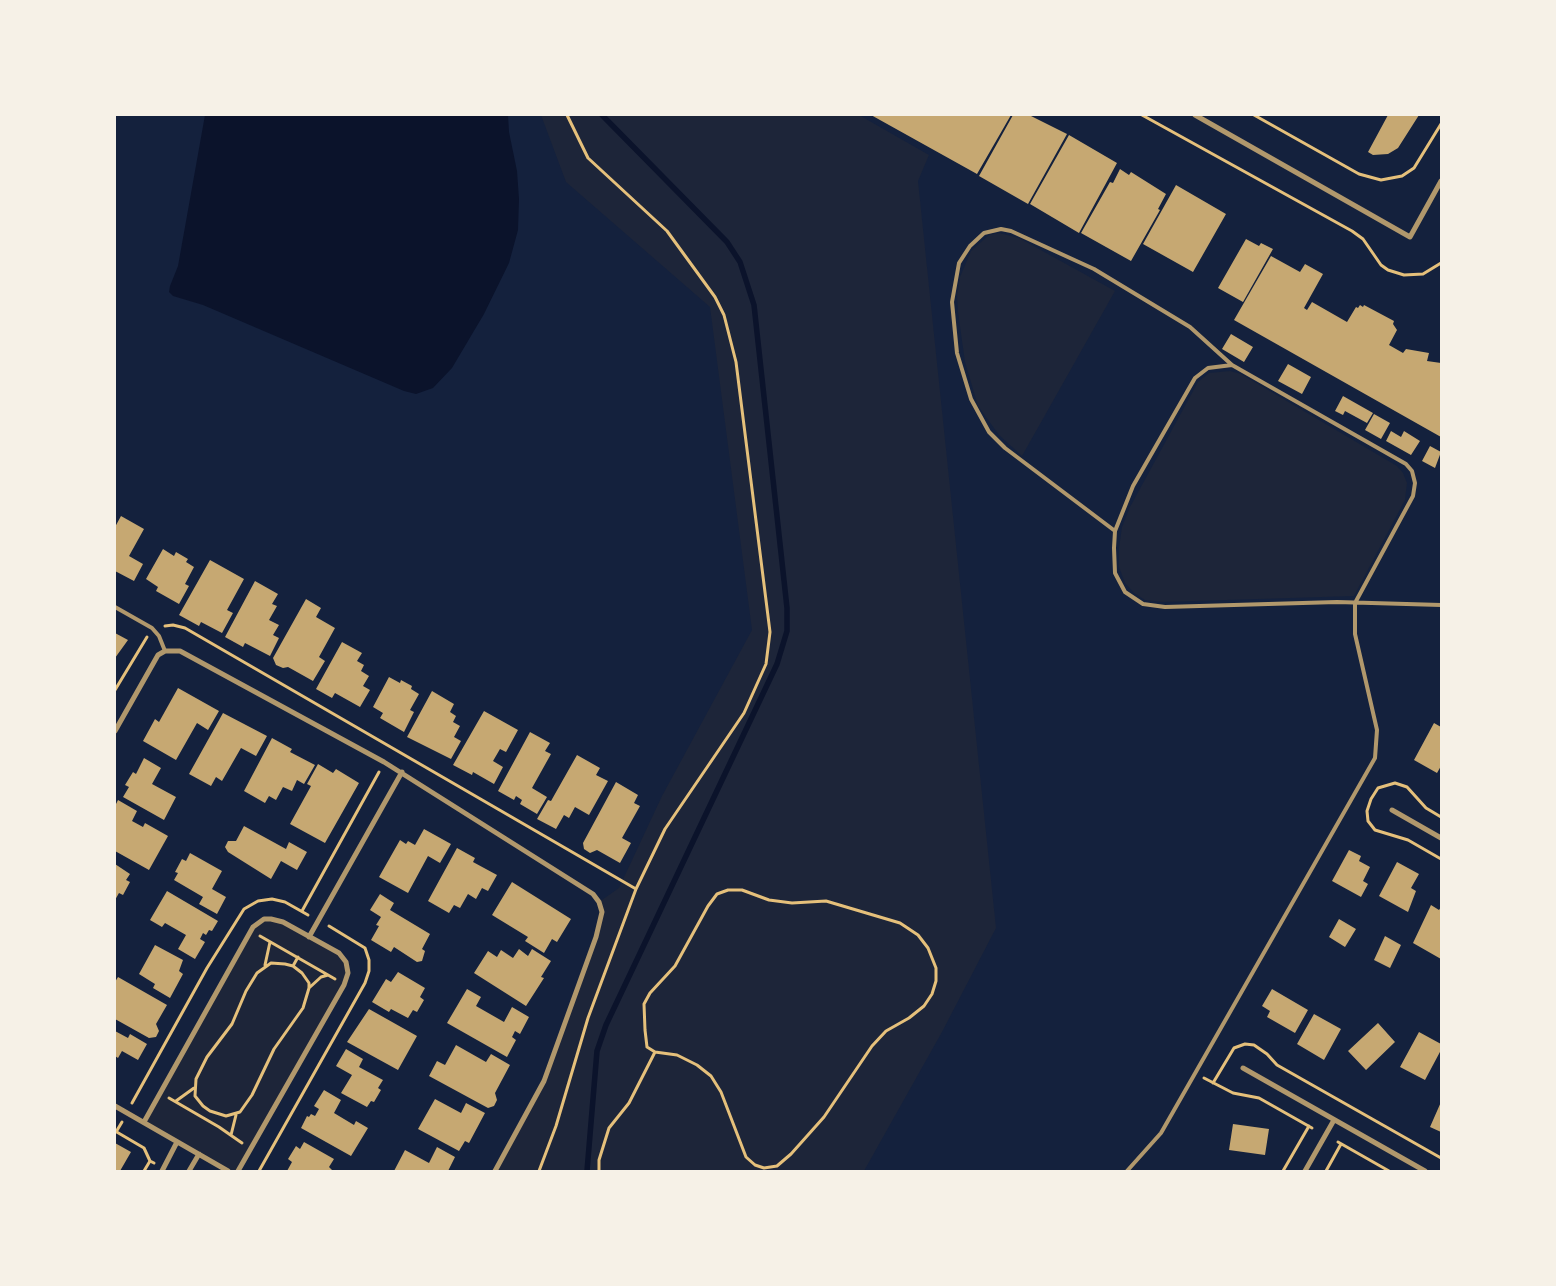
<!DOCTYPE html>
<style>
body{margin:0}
#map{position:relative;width:1556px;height:1286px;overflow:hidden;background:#14213d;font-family:Bitter,serif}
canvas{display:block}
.frame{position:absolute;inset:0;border:116px solid #f6f1e7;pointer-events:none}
</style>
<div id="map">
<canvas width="1556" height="1286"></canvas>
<div class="frame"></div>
</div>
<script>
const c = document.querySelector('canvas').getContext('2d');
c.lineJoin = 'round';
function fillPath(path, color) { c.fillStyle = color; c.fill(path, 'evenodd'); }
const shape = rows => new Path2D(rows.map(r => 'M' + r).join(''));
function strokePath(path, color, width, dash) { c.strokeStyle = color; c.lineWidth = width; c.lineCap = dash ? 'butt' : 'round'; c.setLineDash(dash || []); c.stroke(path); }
fillPath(shape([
 [541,115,859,115,929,155,918,181,996,928,942,1032,864,1171,495,1171,537,1096,601,922,599,902,619,888,662,796,752,630,710,307,566,182],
 [999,233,1019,238,1115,291,1022,456,999,435,978,406,965,362,958,312,957,295,960,277,971,251,989,235],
 [1230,371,1241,374,1397,466,1403,473,1407,483,1405,500,1354,596,1163,602,1145,600,1134,593,1125,583,1119,567,1119,548,1122,527,1130,507,1198,382,1209,373],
 [272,919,339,953,346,962,346,979,238,1171,228,1171,144,1122,258,923]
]), '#1d2539');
fillPath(shape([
 [205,115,508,115,509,132,517,171,519,199,518,230,509,263,484,314,452,368,433,388,416,394,404,391,203,305,173,296,169,292,170,286,178,266]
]), '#0b132b');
strokePath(shape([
 [587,1171,597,1051,606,1025,777,664,787,631,787,608,754,305,740,262,727,242,602,115]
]), '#0b132b', 5.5);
fillPath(shape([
 [871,115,1011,115,977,174],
 [1013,115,1029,115,1067,134,1028,204,979,176],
 [1388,115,1419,115,1398,148,1388,154,1373,155,1368,152],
 [1069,135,1117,163,1079,233,1030,204],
 [1120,169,1129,175,1131,172,1166,194,1158,209,1160,210,1131,261,1081,233,1110,182,1113,183],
 [1176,185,1226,214,1193,272,1143,244],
 [1246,239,1259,246,1261,243,1273,249,1243,302,1218,288],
 [1271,256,1300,272,1305,264,1323,274,1304,308,1307,310,1312,302,1347,322,1356,307,1358,308,1360,305,1363,307,1364,305,1394,321,1393,324,1397,330,1389,345,1403,353,1406,349,1429,353,1427,361,1441,363,1441,437,1234,320],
 [1231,334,1253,347,1244,362,1222,349],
 [1288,364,1311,377,1302,394,1278,381],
 [1343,396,1373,413,1367,423,1345,411,1343,415,1335,411],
 [1374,414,1390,423,1381,439,1365,430],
 [1391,431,1401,437,1404,431,1420,441,1411,455,1386,441],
 [1430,446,1441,452,1435,468,1422,461],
 [121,516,144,529,129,556,143,564,134,581,115,571,115,527],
 [163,549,174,556,176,552,188,559,186,562,194,567,185,584,189,586,179,604,156,591,158,587,146,579],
 [210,560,244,579,227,610,233,613,222,633,201,622,199,626,179,615],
 [255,581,278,594,272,604,277,606,269,620,279,625,273,635,279,638,270,656,245,643,243,647,225,637],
 [306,599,321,608,316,617,335,628,319,657,325,661,313,681,288,667,283,668,276,665,273,658],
 [115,633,128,640,115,658],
 [342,642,362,653,357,661,364,665,361,671,369,676,363,686,370,690,360,707,335,693,332,698,316,689],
 [389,677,400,683,401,680,412,686,411,689,419,694,410,710,414,712,404,732,380,718,383,713,373,707],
 [178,688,219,711,208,730,197,723,176,760,143,741,155,719,159,722],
 [432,691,454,704,450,712,456,716,453,722,460,726,454,737,461,741,451,759,407,737],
 [484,711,518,730,506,752,500,749,493,761,503,767,494,784,473,772,472,775,453,765],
 [223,713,267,736,256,756,241,748,222,781,216,777,211,786,189,774],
 [1434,723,1441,727,1441,766,1437,773,1414,760],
 [530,732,550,743,545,751,551,754,532,788,547,797,537,814,520,804,522,800,516,796,514,800,498,791],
 [272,738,292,749,290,752,315,765,304,784,297,780,292,791,283,787,276,800,269,796,265,803,244,791],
 [577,755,600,768,596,775,608,781,589,815,575,807,569,818,564,815,556,829,537,819,548,800,551,801],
 [144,758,161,768,152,784,176,797,164,820,123,797,129,787,125,785,133,772,136,774],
 [318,764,333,773,336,769,359,783,325,843,290,824,311,786,307,784],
 [616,782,638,795,634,803,640,806,622,838,631,843,620,863,597,850,590,853,584,849,583,843],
 [118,800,137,811,132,821,143,827,145,823,168,836,149,870,115,851,115,806],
 [244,826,286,849,289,842,307,852,297,870,281,861,271,879,228,852,225,847,228,841,236,841],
 [424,829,451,844,440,863,428,856,408,893,379,877,400,840,406,844,408,841,415,845],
 [457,848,475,858,473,862,497,875,488,891,482,888,476,899,468,894,460,908,454,905,449,913,428,901],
 [1349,850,1361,856,1359,861,1370,867,1363,881,1368,884,1361,897,1332,881],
 [190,853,222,871,212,889,226,897,217,914,199,904,203,897,174,880,178,873,175,872,182,859,186,861],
 [1397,862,1419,874,1411,888,1416,891,1408,912,1379,896],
 [115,864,130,874,126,880,130,882,123,895,119,893,115,900],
 [512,882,571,919,557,942,552,939,544,953,525,941,528,937,492,915],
 [167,891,218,921,212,931,209,930,206,935,203,933,200,939,205,942,195,959,178,949,186,935,165,923,162,927,150,920],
 [380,894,394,903,390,910,430,934,422,949,425,951,422,961,417,962,394,947,391,952,371,940,379,926,376,925,381,917,370,910],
 [1431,905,1439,910,1441,907,1441,959,1413,943],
 [1339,919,1356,929,1345,947,1329,937],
 [1385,936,1401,945,1390,968,1374,960],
 [155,945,183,960,179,971,183,974,170,998,153,988,155,984,139,974],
 [519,949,528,956,532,949,551,961,541,977,544,978,526,1006,474,973,488,951,497,957,501,950,513,958],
 [398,972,425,988,420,997,424,1000,417,1012,413,1010,408,1018,391,1009,389,1012,372,1002,386,979,391,982],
 [118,977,167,1005,156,1024,159,1031,156,1037,149,1038,115,1019,115,982],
 [467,989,481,997,476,1006,504,1022,512,1007,529,1017,520,1034,515,1031,512,1037,516,1040,507,1057,447,1023],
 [1272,989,1308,1010,1295,1033,1267,1017,1270,1011,1262,1006],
 [369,1009,417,1036,398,1070,347,1042],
 [1314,1014,1341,1029,1324,1060,1297,1044],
 [1378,1023,1395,1042,1366,1070,1348,1051],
 [115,1031,128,1038,130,1034,147,1044,138,1060,122,1051,118,1058,115,1056],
 [1419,1032,1441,1044,1441,1050,1425,1080,1400,1067],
 [456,1045,486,1062,491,1054,510,1065,495,1093,497,1100,494,1106,488,1108,429,1076,437,1061,445,1065],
 [346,1049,363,1059,359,1067,383,1080,378,1088,381,1090,374,1102,371,1101,367,1107,341,1093,352,1075,336,1066],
 [324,1090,341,1100,334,1113,354,1125,356,1121,368,1128,351,1156,301,1128,307,1116,309,1117,311,1114,315,1116,319,1109,314,1106],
 [435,1099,461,1113,466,1103,485,1113,469,1143,465,1141,459,1151,418,1129],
 [1441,1102,1441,1132,1430,1127],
 [1233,1124,1269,1129,1265,1155,1229,1150],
 [304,1142,334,1159,329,1167,333,1171,287,1171,292,1162,288,1159,296,1146,300,1149],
 [115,1143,131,1152,120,1171,115,1171],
 [437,1147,455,1157,448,1171,394,1171,405,1150,429,1163]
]), '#c6a872');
strokePath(shape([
 [1142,115,1352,231,1363,239,1381,265,1388,270,1404,275,1423,274,1441,263],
 [1254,115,1359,174,1381,180,1402,176,1414,168,1441,124],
 [165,626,173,625,185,628,636,889],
 [115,690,147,637],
 [1441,817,1426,808,1407,787,1395,783,1378,788,1371,799,1367,811,1368,821,1375,830,1408,840,1441,859],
 [728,890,742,890,769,900,792,903,826,901,900,923,918,935,928,948,936,968,936,981,932,994,924,1006,909,1018,886,1031,872,1046,824,1117,791,1154,777,1166,764,1168,755,1165,746,1157,721,1092,711,1076,697,1065,677,1055,655,1052,647,1047,645,1030,644,1004,650,993,675,966,708,906,717,894,728,890],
 [302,911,379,772],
 [260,936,335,979],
 [265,965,270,942],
 [293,966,298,957],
 [309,988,309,983,302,973,293,966,285,964,271,963,257,973,246,991,232,1024,207,1057,196,1079,195,1096,203,1106,210,1111,226,1116,240,1112,252,1095,274,1049,303,1008,309,988,321,977,328,975],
 [1204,1078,1233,1093,1259,1098,1312,1128],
 [1213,1083,1234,1048,1245,1044,1254,1045,1267,1054,1277,1065,1441,1158],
 [169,1098,219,1127,242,1143],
 [176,1101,194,1088],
 [132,1103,207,968,244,909,258,901,272,899,285,902,308,915],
 [115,1131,144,1148,150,1161,154,1163],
 [116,1132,122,1122],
 [231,1135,236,1115],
 [1338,1142,1389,1171],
 [144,1171,150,1161],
 [259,1171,365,983,369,971,369,960,365,948,329,926],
 [539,1171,556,1126,588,1018,636,889,665,829,744,713,766,664,770,632,736,362,724,315,715,297,667,231,588,158,567,115],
 [599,1171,599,1160,609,1128,629,1103,655,1052],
 [1283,1171,1309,1126],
 [1326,1171,1341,1144]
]), '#e5c07b', 3);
strokePath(shape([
 [1232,365,1208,368,1195,378,1133,486,1115,531,1114,548,1115,573,1125,592,1143,604,1165,607,1337,602,1441,605],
 [1115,531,1005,448,989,432,971,399,957,353,952,302,959,263,970,246,984,233,1001,229,1011,231,1094,269,1190,327,1232,365,1406,464,1412,471,1415,483,1413,496,1355,603,1355,634,1377,730,1375,758,1161,1133,1127,1171],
 [115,607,152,628,159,636,165,651]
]), '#b1986c', 4);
strokePath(shape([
 [1195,115,1410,237,1441,181],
 [115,731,158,655,165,651,180,651,384,762,593,894,599,902,602,912,596,937,544,1081,495,1171],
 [1392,810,1441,838],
 [309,937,402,772],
 [1243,1068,1425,1171],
 [115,1106,228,1171],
 [144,1122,253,927,264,919,271,919,283,922,339,953,346,962,348,973,344,985,238,1171],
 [162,1171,177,1142],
 [189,1171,199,1154],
 [1305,1171,1334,1120]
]), '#b1986c', 5);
</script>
